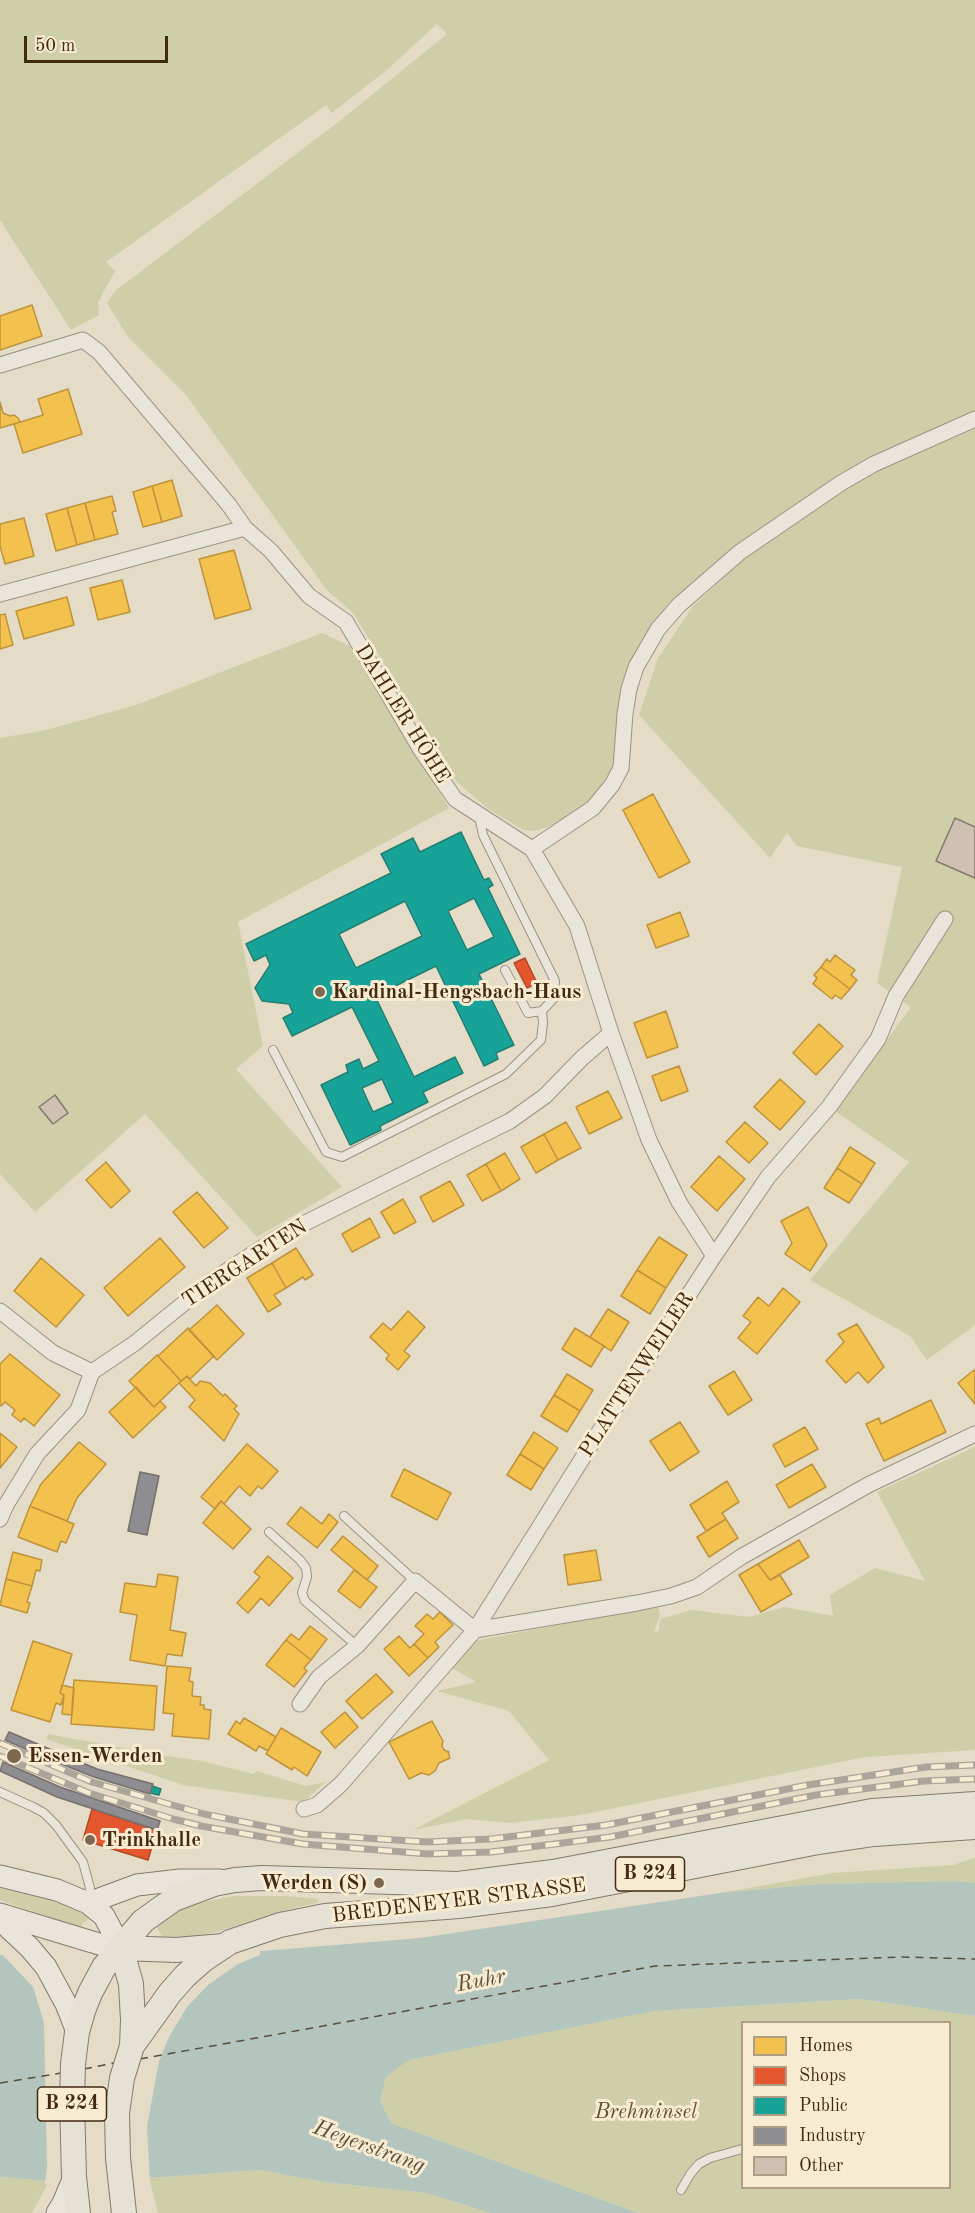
<!DOCTYPE html>
<meta charset="utf-8">
<style>
body{margin:0}
#map{position:relative;width:975px;height:2213px;overflow:hidden;background:#e5dcc7;font-family:"Old Standard TT",serif}
canvas{display:block}
.legend{position:absolute;left:741px;top:2021px;width:210px;height:168px;box-sizing:border-box;background:#f7ecd2;border:2px solid #af9e85;margin:0;padding:8px 10px;list-style:none;font-size:18px;color:#442911}
.legend li{display:flex;align-items:center;gap:12px;height:30px}
.legend b{width:30px;border:2px solid #af9e85}
.scale{position:absolute;left:24px;top:36px;width:144px;height:27px;box-sizing:border-box;border:3px solid #442911;border-top:0;padding-left:8px;font-size:18px;line-height:21px;white-space:nowrap;color:#442911;-webkit-text-stroke:4px #f7ecd2;paint-order:stroke}
</style>
<div id="map">
<canvas width="975" height="2213"></canvas>
<ul class="legend">
<li><b style="height:16px;background:#f2c14e"></b>Homes</li>
<li><b style="height:16px;background:#e4572e"></b>Shops</li>
<li><b style="height:16px;background:#17a398"></b>Public</li>
<li><b style="height:16px;background:#8d8d92"></b>Industry</li>
<li><b style="height:16px;background:#d0c0b2"></b>Other</li>
</ul>
<div class="scale">50 m</div>
</div>
<script>
const c = document.querySelector('canvas').getContext('2d');
c.lineJoin = 'round';
function fillPath(path, color) { c.fillStyle = color; c.fill(path, 'evenodd'); }
const shape = rows => new Path2D(rows.map(r => 'M' + r).join(''));
function strokePath(path, color, width, dash) { c.strokeStyle = color; c.lineWidth = width; c.lineCap = dash ? 'butt' : 'round'; c.setLineDash(dash || []); c.stroke(path); }
function label(font, color, halo, rows, align = 'center') {
  c.font = font + ' "Old Standard TT",serif'; c.lineWidth = 6; c.setLineDash([]); c.textBaseline = 'middle'; c.strokeStyle = halo; c.fillStyle = color; for (const [text, x, y, turn = 0] of rows) {
    c.save(); c.translate(x, y); c.rotate((+turn || 0) * Math.PI / 180); c.textAlign = isNaN(turn) ? turn : align; if (halo) c.strokeText(text, 0, 0); c.fillText(text, 0, 0); c.restore();
  }
}
fillPath(shape([
 [0,0,975,0,975,413,848,474,671,606,630,669,614,766,593,797,570,819,535,831,523,830,487,808,456,781,353,613,326,589,186,395,128,337,107,303,115,291,337,123,447,34,437,24,388,69,332,113,326,105,106,262,115,271,98,302,99,315,71,330,0,220],
 [975,424,975,1325,927,1360,910,1336,810,1280,909,1162,835,1111,911,1007,877,983,902,867,797,846,787,833,770,858,639,715,658,658,693,606,763,541,838,492,917,449],
 [322,633,352,647,449,808,238,922,263,1046,236,1069,342,1187,257,1237,145,1114,35,1212,0,1174,0,738,46,730,136,705],
 [975,1447,975,1750,865,1757,581,1815,511,1823,467,1819,413,1830,549,1760,509,1711,437,1691,476,1682,449,1666,474,1641,658,1606,660,1615,654,1632,659,1631,660,1619,692,1610,749,1617,784,1607,833,1616,830,1595,875,1568,925,1581,877,1492],
 [48,1734,160,1755,202,1761,253,1774,257,1771,306,1786,326,1782,303,1802,183,1785,46,1739],
 [975,1858,975,1883,956,1881,818,1884,720,1893,833,1873,953,1865],
 [0,1888,49,1898,81,1911,89,1919,82,1924,81,1929,0,1900],
 [234,1896,286,1896,318,1899,318,1903,289,1909,220,1931,183,1939,165,1941,155,1924,169,1915,202,1902],
 [861,1999,975,2016,975,2213,638,2213,391,2123,380,2100,386,2077,409,2060,655,2011],
 [742,2022,950,2022,950,2188,742,2188],
 [260,2170,324,2182,427,2193,490,2213,158,2213,149,2178],
 [0,2177,49,2181,32,2213,0,2213]
]), '#cecea8');
fillPath(shape([
 [956,1881,975,1883,975,2016,861,1999,655,2011,409,2060,386,2077,380,2100,391,2123,638,2213,490,2213,427,2193,324,2182,260,2170,149,2178,49,2181,0,2177,0,1955,262,1951,420,1938,720,1893,818,1884]
]), '#b4c5bd');
fillPath(shape([
 [260,1948,260,1955,238,1964,208,1985,187,2007,169,2037,159,2061,147,2127,150,2181,45,2184,47,2166,44,2022,33,1987,0,1952]
]), '#e5dcc7');
const homes = shape([
 [32,305,42,336,0,350,0,316,32,305],
 [68,389,82,434,23,453,14,424,43,415,38,399,68,389],
 [0,402,3,413,10,416,14,415,18,418,20,422,0,428,0,402],
 [172,480,182,516,162,522,152,486,172,480],
 [152,486,162,522,143,527,133,492,152,486],
 [112,496,116,511,112,512,118,534,95,540,85,503,112,496],
 [85,503,95,540,77,545,67,508,85,503],
 [67,508,77,545,56,551,46,514,67,508],
 [24,518,34,556,5,564,0,546,0,524,24,518],
 [234,550,251,609,215,619,199,559,234,550],
 [122,580,130,612,98,620,90,588,122,580],
 [67,597,74,625,24,639,16,611,67,597],
 [5,614,13,645,0,649,0,615,5,614],
 [653,794,690,862,659,878,623,810,653,794],
 [680,912,689,936,656,948,647,925,680,912],
 [835,955,855,970,851,975,857,980,850,989,821,967,827,959,830,962,835,955],
 [821,967,850,989,841,999,835,995,832,999,813,984,817,978,814,975,821,967],
 [666,1011,678,1047,647,1058,634,1023,666,1011],
 [819,1024,843,1046,816,1075,793,1053,819,1024],
 [679,1066,688,1091,661,1101,652,1076,679,1066],
 [780,1079,805,1102,780,1130,754,1107,780,1079],
 [608,1091,622,1118,589,1134,576,1107,608,1091],
 [566,1122,581,1148,558,1160,544,1134,566,1122],
 [745,1122,768,1143,749,1163,726,1142,745,1122],
 [544,1134,558,1160,536,1173,521,1147,544,1134],
 [850,1147,875,1163,862,1184,837,1168,850,1147],
 [505,1153,520,1179,501,1191,486,1164,505,1153],
 [719,1156,745,1179,717,1211,691,1187,719,1156],
 [106,1162,130,1191,111,1208,86,1180,106,1162],
 [486,1164,501,1191,482,1201,467,1175,486,1164],
 [837,1168,862,1184,849,1203,824,1188,837,1168],
 [450,1181,464,1205,433,1222,420,1197,450,1181],
 [197,1192,228,1228,204,1248,173,1212,197,1192],
 [403,1199,416,1222,394,1234,381,1212,403,1199],
 [808,1207,827,1245,810,1271,785,1254,792,1243,781,1221,808,1207],
 [370,1218,380,1237,352,1252,342,1234,370,1218],
 [659,1237,687,1255,666,1288,637,1270,659,1237],
 [160,1238,185,1267,128,1316,104,1288,160,1238],
 [296,1248,313,1275,305,1280,303,1277,286,1288,272,1263,296,1248],
 [41,1258,84,1295,56,1327,14,1291,41,1258],
 [272,1263,286,1288,274,1295,281,1304,268,1312,247,1278,272,1263],
 [637,1270,666,1288,650,1314,621,1296,637,1270],
 [783,1288,800,1302,757,1354,738,1338,751,1322,743,1316,758,1297,769,1306,783,1288],
 [217,1305,244,1334,217,1360,189,1330,217,1305],
 [608,1309,629,1322,611,1351,590,1337,608,1309],
 [408,1311,425,1327,404,1351,410,1356,398,1370,386,1359,389,1355,370,1337,383,1323,391,1330,408,1311],
 [857,1324,884,1367,868,1383,858,1372,846,1383,826,1361,844,1342,838,1334,857,1324],
 [188,1328,214,1356,190,1379,187,1376,181,1381,158,1356,188,1328],
 [575,1328,604,1346,591,1367,562,1349,575,1328],
 [10,1354,60,1395,34,1426,24,1418,21,1422,12,1415,15,1410,5,1402,1,1406,0,1404,0,1364,10,1354],
 [157,1355,181,1381,154,1407,129,1381,157,1355],
 [974,1370,975,1370,975,1404,958,1383,974,1370],
 [734,1371,752,1400,728,1415,709,1386,734,1371],
 [567,1374,593,1390,580,1411,554,1395,567,1374],
 [187,1376,196,1386,200,1381,210,1383,223,1396,225,1394,237,1406,234,1409,239,1414,224,1441,189,1407,195,1400,179,1383,187,1376],
 [136,1387,154,1407,160,1401,166,1407,133,1438,109,1412,136,1387],
 [554,1395,580,1411,567,1432,541,1416,554,1395],
 [931,1400,946,1432,884,1461,866,1424,879,1418,881,1424,931,1400],
 [680,1422,699,1452,670,1471,650,1441,680,1422],
 [805,1427,818,1449,785,1467,773,1445,805,1427],
 [534,1432,558,1448,544,1469,520,1454,534,1432],
 [0,1433,17,1447,0,1468,0,1433],
 [79,1442,106,1464,77,1498,67,1521,30,1506,41,1484,79,1442],
 [247,1444,278,1471,262,1489,258,1486,250,1496,239,1486,224,1504,221,1501,215,1509,201,1497,247,1444],
 [520,1454,544,1469,531,1490,507,1475,520,1454],
 [812,1464,826,1487,789,1508,776,1485,812,1464],
 [404,1469,451,1493,437,1520,391,1496,404,1469],
 [727,1481,739,1502,722,1513,726,1519,706,1531,690,1505,727,1481],
 [221,1501,251,1529,233,1549,203,1523,221,1501],
 [30,1506,74,1524,66,1543,61,1541,57,1552,18,1537,30,1506],
 [301,1507,322,1524,329,1514,338,1522,317,1548,287,1524,301,1507],
 [726,1519,738,1538,709,1557,697,1537,726,1519],
 [343,1536,378,1566,367,1580,331,1550,343,1536],
 [799,1540,809,1557,770,1580,758,1564,799,1540],
 [596,1550,601,1580,568,1585,564,1555,596,1550],
 [13,1552,42,1560,40,1571,36,1570,32,1586,6,1579,13,1552],
 [268,1556,293,1578,269,1606,261,1598,248,1613,237,1603,260,1577,254,1572,268,1556],
 [758,1564,770,1580,780,1575,792,1594,761,1612,739,1575,758,1564],
 [354,1570,377,1587,360,1608,338,1591,354,1570],
 [158,1574,178,1577,170,1630,186,1633,182,1656,167,1654,165,1666,130,1660,137,1615,120,1612,125,1583,156,1587,158,1574],
 [6,1579,32,1586,27,1602,30,1603,27,1613,0,1605,6,1579],
 [440,1612,453,1625,435,1642,439,1647,428,1658,414,1644,424,1634,415,1626,427,1614,433,1619,440,1612],
 [310,1626,327,1639,311,1660,286,1640,291,1634,299,1640,310,1626],
 [399,1636,410,1648,414,1644,428,1658,409,1676,384,1649,399,1636],
 [286,1640,311,1660,304,1668,307,1671,294,1687,266,1665,286,1640],
 [33,1641,72,1654,60,1693,64,1695,61,1705,56,1703,50,1722,11,1710,33,1641],
 [167,1666,191,1668,189,1681,193,1682,192,1696,201,1697,200,1705,204,1705,204,1709,211,1710,209,1739,172,1736,174,1714,163,1713,167,1666],
 [376,1674,393,1692,362,1719,346,1701,376,1674],
 [74,1680,157,1686,154,1730,71,1724,74,1680],
 [62,1685,74,1688,72,1715,62,1714,64,1695,60,1693,62,1685],
 [345,1712,358,1727,335,1748,321,1732,345,1712],
 [244,1718,276,1737,268,1751,259,1746,256,1751,228,1734,236,1721,240,1724,244,1718],
 [432,1721,443,1741,442,1746,444,1750,449,1752,448,1752,450,1758,439,1763,435,1771,429,1775,421,1773,409,1779,389,1742,432,1721],
 [281,1728,321,1752,307,1776,294,1767,292,1770,266,1754,281,1728]
]);
fillPath(homes, '#f2c14e');
strokePath(homes, '#be933c', 1.5);
const shops = shape([
 [525,958,537,983,527,988,514,963,525,958],
 [92,1809,157,1830,148,1860,83,1840,92,1809]
]);
fillPath(shops, '#e4572e');
strokePath(shops, '#b44925', 1.5);
const public = shape([
 [461,832,484,880,489,878,493,885,488,888,520,954,479,974,514,1045,496,1053,498,1059,484,1066,436,966,375,996,414,1077,455,1057,463,1073,423,1092,428,1102,380,1126,381,1130,350,1145,321,1085,348,1072,346,1065,359,1059,363,1069,379,1061,352,1007,292,1036,283,1018,293,1013,289,1004,262,1001,255,988,270,965,266,955,254,961,246,944,391,873,381,854,413,838,420,852,461,832],
 [474,898,494,937,467,950,448,911,474,898],
 [405,901,422,936,356,968,339,934,405,901],
 [382,1079,393,1103,373,1112,362,1088,382,1079],
 [152,1786,161,1789,159,1795,150,1793,152,1786]
]);
fillPath(public, '#17a398');
strokePath(public, '#247e70', 1.5);
const industry = shape([
 [140,1472,159,1476,147,1535,128,1531,140,1472],
 [9,1732,97,1769,153,1784,150,1794,94,1777,44,1757,5,1740,9,1732],
 [3,1762,60,1787,160,1821,157,1830,57,1797,0,1771,3,1762]
]);
fillPath(industry, '#8d8d92');
strokePath(industry, '#776f6b', 1.5);
strokePath(shape([
 [140,2059,655,1966,902,1957,975,1959],
 [84,2069,114,2063],
 [0,2083,61,2073]
]), '#5b4e3b', 1.5, [8, 6]);
const building = shape([
 [955,818,975,827,975,878,936,861,955,818],
 [55,1095,68,1113,53,1124,39,1107,55,1095]
]);
fillPath(building, '#d0c0b2');
strokePath(building, '#837a6c', 1.5);
const service = shape([
 [505,970,528,1013,542,1011],
 [273,1050,326,1152,342,1157,506,1074,541,1040,543,1023,542,1011,554,998,555,981,483,835,479,816],
 [344,1516,415,1581],
 [269,1532,300,1560,306,1568,307,1577,302,1593,305,1601,357,1646],
 [0,1792,33,1807,44,1813,56,1825,83,1862,90,1888,88,1901],
 [681,2190,691,2173,699,2164,710,2158,742,2149]
]);
const minor = shape([
 [0,365,83,340,99,352,207,479,229,505,245,528,271,551,309,596,346,622,421,750,455,799,532,849,577,926,611,1033,649,1140,679,1202,714,1256],
 [0,594,245,528],
 [532,849,593,808,612,785,621,768,625,714,629,689,636,667,658,629,679,605,740,552,841,483,874,464,975,419],
 [0,1311,53,1353,92,1372],
 [0,1519,6,1505,37,1454,78,1410,92,1372,135,1343,210,1282,283,1234,510,1121,545,1096,582,1058,611,1033],
 [475,1630,637,1603,671,1596,697,1587,741,1557,868,1485,975,1434],
 [300,1704,319,1677,357,1646,415,1581,475,1630],
 [304,1809,317,1805,341,1784,475,1630,592,1443,714,1256,768,1177,829,1107,878,1039,896,996,945,919]
]);
const secondary = shape([
 [0,1876,57,1890,88,1903,104,1916,121,1948],
 [88,1903,137,1885,180,1880,220,1880],
 [0,1914,99,1944,121,1948],
 [0,1920,30,1948,46,1967,66,2004,77,2032],
 [57,2213,63,2203,74,2177]
]);
const primary = shape([
 [121,1948,131,1984,133,2020,132,2046,122,2078,117,2113,118,2158,124,2213],
 [121,1948,176,1950,223,1946],
 [132,2046,170,1993,185,1976,203,1960,230,1942,280,1925,325,1916,459,1906,552,1894,813,1843,874,1834,975,1827],
 [78,2213,74,2177,72,2100,73,2064,77,2032,83,2011,90,1993,104,1967,143,1921,174,1899,214,1884,235,1880,262,1878,458,1884,553,1872,872,1811,975,1804]
]);
strokePath(service, '#9b9283', 10);
strokePath(minor, '#9b9283', 17);
strokePath(secondary, '#837a6c', 23);
strokePath(primary, '#837a6c', 26);
strokePath(service, '#eae5db', 8);
strokePath(minor, '#eae5db', 15);
strokePath(secondary, '#eae5db', 21);
strokePath(primary, '#e6e1d5', 24);
const rail = shape([
 [0,1743,92,1782,204,1814,303,1834,427,1842,491,1839,606,1825,808,1785,926,1767,975,1765],
 [0,1756,89,1793,173,1819,201,1826,303,1844,428,1854,491,1852,610,1837,816,1795,924,1781,975,1779]
]);
strokePath(rail, '#aba59b', 7);
strokePath(rail, '#f7ecd2', 4.5, [14]);
for (const [x, y, r, color] of [
 [320,992,6,"#7c6851"],
 [14,1756,8,"#7c6851"],
 [90,1840,6,"#7c6851"],
 [379,1883,6,"#7c6851"]
]) { const dot = new Path2D(); dot.arc(x, y, r, 0, 2 * Math.PI); c.fillStyle = color; c.fill(dot); strokePath(dot, '#f7ecd2', 2); }
for (const [x, y, w] of [
 [650,1874,69],
 [72,2104,69]
]) { const box = new Path2D(); box.roundRect(x - w / 2, y - 17, w, 34, 4.5); c.fillStyle = '#f7ecd2'; c.fill(box); strokePath(box, '#442911', 1.5); }
label('bold 20px', '#442911', null, [
 ["B 224",650,1874],
 ["B 224",72,2104]
]);
label('21px', '#442911', '#f7ecd2', [
 ["DAHLER HÖHE",402,714,58],
 ["TIERGARTEN",245,1264,-33],
 ["PLATTENWEILER",637,1375,-57],
 ["BREDENEYER STRASSE",459,1901,-7]
]);
label('bold 21px', '#442911', '#f7ecd2', [
 ["Kardinal-Hengsbach-Haus",332,992],
 ["Essen-Werden",28,1756],
 ["Trinkhalle",102,1840],
 ["Werden (S)",367,1883,"right"]
], 'left');
label('italic 21px', '#624f30', '#f7ecd2', [
 ["Brehminsel",646,2112]
]);
label('italic 22px', '#5b4e3b', '#f7ecd2', [
 ["Ruhr",481,1981,-11],
 ["Heyerstrang",369,2147,20]
]);
</script>
